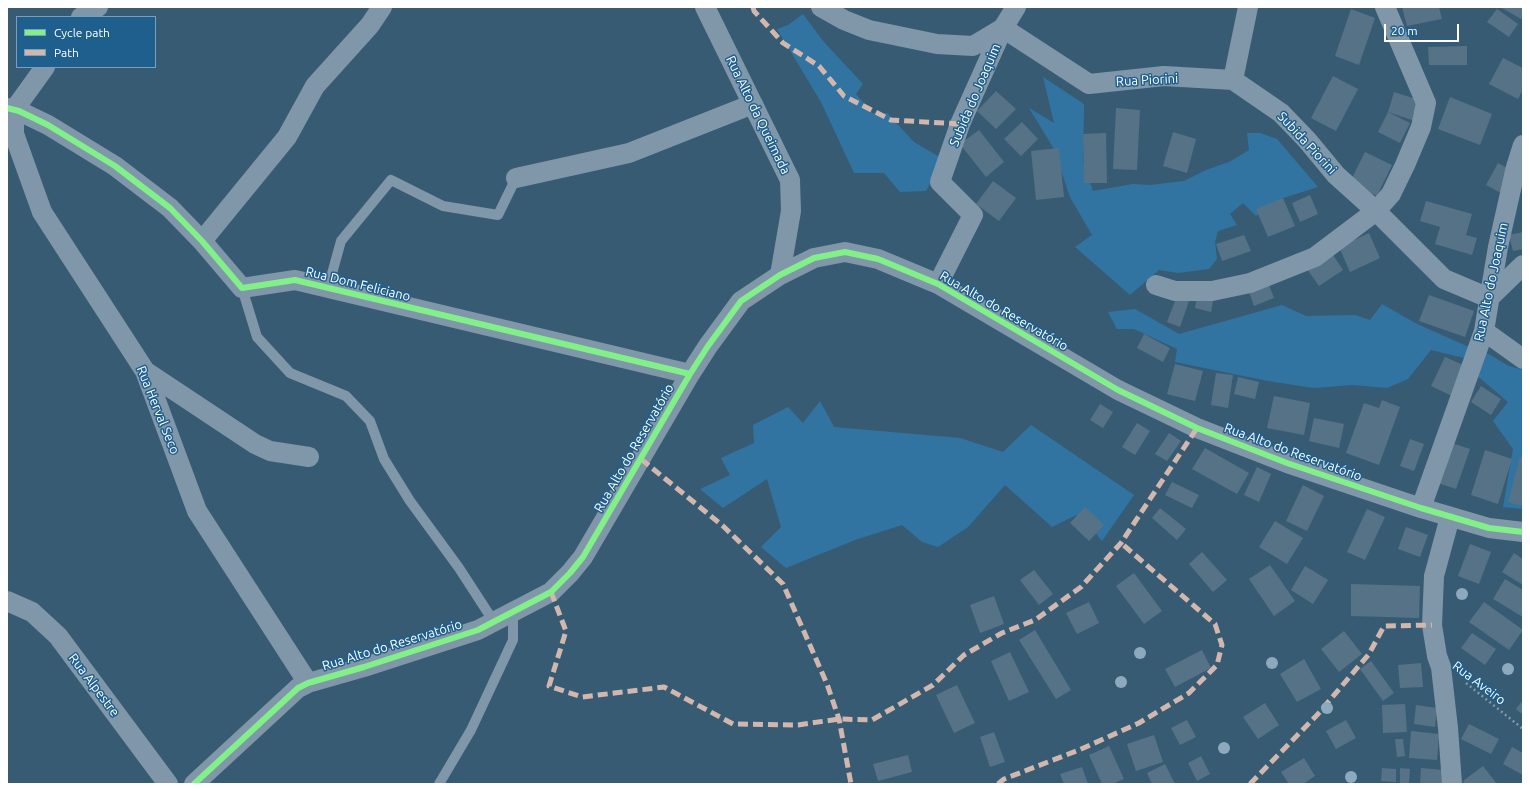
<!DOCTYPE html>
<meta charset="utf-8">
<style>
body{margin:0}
#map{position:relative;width:1530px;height:791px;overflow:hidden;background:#385b74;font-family:Ubuntu,sans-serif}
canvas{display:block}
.frame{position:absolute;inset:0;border:8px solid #fff;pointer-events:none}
.legend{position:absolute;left:16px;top:16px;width:140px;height:52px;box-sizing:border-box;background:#1f5f8d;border:1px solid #799fbb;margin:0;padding:5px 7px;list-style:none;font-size:12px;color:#fff}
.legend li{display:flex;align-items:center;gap:8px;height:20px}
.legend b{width:20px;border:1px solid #799fbb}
.scale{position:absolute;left:1384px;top:24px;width:75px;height:18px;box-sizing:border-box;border:2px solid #fff;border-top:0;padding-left:5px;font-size:12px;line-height:14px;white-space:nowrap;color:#fff;-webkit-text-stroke:3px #1f5f8d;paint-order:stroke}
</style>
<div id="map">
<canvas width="1530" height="791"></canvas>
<div class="frame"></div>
<ul class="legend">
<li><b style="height:5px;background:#82f089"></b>Cycle path</li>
<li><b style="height:5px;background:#d1b7ad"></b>Path</li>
</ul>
<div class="scale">20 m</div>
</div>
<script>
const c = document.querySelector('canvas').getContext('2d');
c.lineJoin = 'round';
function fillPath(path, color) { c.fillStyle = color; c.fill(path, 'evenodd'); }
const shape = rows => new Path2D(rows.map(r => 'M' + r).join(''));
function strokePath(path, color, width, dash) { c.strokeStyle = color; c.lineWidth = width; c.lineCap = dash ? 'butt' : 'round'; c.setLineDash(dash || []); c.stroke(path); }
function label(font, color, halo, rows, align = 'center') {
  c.font = font + ' Ubuntu,sans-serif'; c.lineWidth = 3; c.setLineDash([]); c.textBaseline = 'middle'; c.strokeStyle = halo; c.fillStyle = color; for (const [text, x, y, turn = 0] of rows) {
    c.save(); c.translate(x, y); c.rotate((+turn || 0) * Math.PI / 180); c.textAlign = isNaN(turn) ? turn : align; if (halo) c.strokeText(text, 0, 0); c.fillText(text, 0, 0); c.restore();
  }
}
fillPath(shape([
 [803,14,823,41,863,84,856,94,872,113,887,113,914,142,943,159,926,191,900,192,884,173,854,173,821,102,777,29,788,25],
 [1043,77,1084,104,1083,163,1093,191,1133,184,1150,185,1184,181,1206,170,1229,162,1249,150,1247,133,1260,133,1277,139,1318,187,1283,198,1256,216,1243,203,1230,214,1237,225,1218,231,1215,242,1217,259,1209,269,1178,273,1159,270,1130,295,1075,247,1092,235,1070,197,1054,149,1029,108,1054,123],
 [1382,304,1417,324,1469,347,1464,358,1431,350,1408,379,1387,388,1353,385,1314,388,1268,381,1175,362,1177,349,1134,329,1117,329,1108,312,1135,309,1179,334,1282,305,1306,316,1355,315,1370,320],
 [1485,352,1509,366,1523,370,1523,509,1503,507,1513,449,1493,421,1508,402,1475,374],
 [820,401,834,427,960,438,1003,452,1031,425,1134,495,1102,541,1089,525,1076,515,1052,527,1005,485,968,527,938,547,922,542,902,525,855,540,786,568,761,547,781,527,767,479,723,508,700,489,730,475,721,458,754,443,753,425,788,407,803,423]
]), '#3174a2');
fillPath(shape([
 [1402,7,1439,7,1442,19,1407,26],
 [1500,7,1523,7,1523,20],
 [1351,9,1375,18,1359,65,1335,56],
 [1497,9,1518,24,1509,37,1487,22],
 [1467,46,1467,65,1429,65,1428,47],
 [1503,58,1523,68,1523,89,1518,99,1489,84],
 [1333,76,1358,89,1336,131,1311,118],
 [996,91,1016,109,996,129,977,111],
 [1394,92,1422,101,1415,121,1388,112],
 [1450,97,1492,114,1480,145,1438,129],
 [1116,108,1140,110,1137,170,1113,169],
 [1388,112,1410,123,1400,143,1378,132],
 [1022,122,1038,139,1021,156,1004,139],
 [979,130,1004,162,986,177,960,144],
 [1173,132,1196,139,1187,173,1163,166],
 [1106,133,1107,183,1084,183,1083,134],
 [1059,148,1064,197,1036,200,1031,151],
 [1365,152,1392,165,1377,196,1350,182],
 [1498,163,1513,171,1501,193,1486,185],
 [993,181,1016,198,999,221,976,204],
 [1310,195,1318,214,1300,222,1292,203],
 [1283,198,1295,226,1268,237,1256,209],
 [1426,201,1472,214,1466,235,1477,238,1472,255,1435,244,1440,227,1420,221],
 [1523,232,1523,249,1513,251,1509,235],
 [1369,233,1380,258,1350,272,1339,247],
 [1244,235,1251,251,1222,261,1216,244],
 [1331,252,1343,270,1319,286,1307,269],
 [1269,285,1274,298,1254,306,1249,292],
 [1198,293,1214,296,1211,312,1195,308],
 [1429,295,1474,311,1465,337,1419,321],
 [1177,296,1189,301,1180,327,1167,322],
 [1144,334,1170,348,1163,362,1137,348],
 [1445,357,1468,367,1454,397,1431,386],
 [1175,364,1203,371,1195,401,1167,394],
 [1216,373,1233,375,1228,408,1211,405],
 [1238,377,1259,382,1255,399,1234,394],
 [1481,386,1501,399,1491,415,1471,402],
 [1274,396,1310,403,1304,435,1267,428],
 [1382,400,1400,407,1379,465,1346,453,1364,403,1379,408],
 [1100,404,1113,412,1103,428,1090,420],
 [1314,418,1344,424,1339,448,1309,441],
 [1137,423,1150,431,1135,455,1122,447],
 [1169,433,1181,441,1167,461,1155,454],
 [1410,439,1424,444,1414,471,1400,466],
 [1452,443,1470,449,1456,489,1438,483],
 [1205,448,1249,473,1237,494,1192,469],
 [1485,450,1512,459,1498,504,1471,495],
 [1520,457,1523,458,1523,506,1508,502],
 [1257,467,1271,474,1259,502,1244,495],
 [1172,482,1199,495,1192,508,1165,495],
 [1303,485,1324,496,1307,531,1286,521],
 [1085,507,1104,525,1089,541,1070,523],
 [1160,508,1186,529,1177,540,1152,518],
 [1367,509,1385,517,1365,560,1347,552],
 [1275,521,1303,538,1287,564,1259,547],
 [1406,527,1428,535,1420,557,1398,549],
 [1470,544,1491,552,1479,584,1458,576],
 [1202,552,1227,580,1213,592,1189,564],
 [1514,553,1523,559,1523,585,1502,572],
 [1270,565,1295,601,1274,616,1249,579],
 [1305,566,1328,580,1313,604,1291,590],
 [1034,570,1053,594,1039,605,1020,580],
 [1134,573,1162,611,1144,624,1116,586],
 [1505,579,1523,590,1523,617,1493,599],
 [1351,584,1420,586,1419,618,1351,616],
 [994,596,1004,624,980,633,970,605],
 [1089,602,1099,623,1077,634,1066,613],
 [1484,602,1523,630,1509,650,1469,622],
 [1035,630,1071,690,1056,699,1019,640],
 [1344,631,1362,654,1339,672,1321,649],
 [1472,633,1496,649,1485,665,1461,648],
 [1202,650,1211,668,1175,687,1165,669],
 [1010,652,1029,692,1009,701,991,661],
 [1304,659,1321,689,1297,702,1280,674],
 [1371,661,1394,693,1383,701,1360,669],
 [1421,663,1423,687,1400,688,1398,665],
 [957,685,975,723,954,733,936,695],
 [1523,700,1523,715,1516,709],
 [1265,703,1279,725,1258,739,1243,717],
 [1405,704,1407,732,1383,733,1382,705],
 [1416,705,1437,708,1435,727,1414,724],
 [1187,720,1196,737,1180,745,1171,728],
 [1346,720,1356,738,1336,749,1326,731],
 [1469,724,1499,739,1491,754,1461,739],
 [1411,731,1439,734,1437,760,1409,758],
 [994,732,1005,762,990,767,980,737],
 [1154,735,1163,762,1136,771,1127,744],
 [1395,739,1403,739,1405,756,1397,757],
 [1109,746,1124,779,1112,784,1102,784,1089,755],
 [1512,747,1523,753,1523,775,1503,764],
 [908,755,912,772,878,781,873,764],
 [1201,756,1210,774,1197,781,1188,763],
 [1304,758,1315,776,1303,784,1289,784,1281,772],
 [1165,764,1175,784,1152,784,1147,773],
 [1483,766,1497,784,1465,784,1463,781],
 [1082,767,1088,784,1064,784,1060,774],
 [1382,768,1396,769,1396,782,1381,781],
 [1400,768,1410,769,1409,784,1400,784],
 [1421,768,1443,770,1442,784,1420,784]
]), '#567286');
strokePath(shape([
 [1466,683,1523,729]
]), '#7f97a8', 2.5, [2, 3]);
strokePath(shape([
 [242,288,257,337,290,373,346,396,370,421,384,459,410,501,459,568,494,622],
 [328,288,341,241,391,180,443,206,498,215,516,178],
 [439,784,471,730,513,640,513,612]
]), '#7f97a8', 10);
strokePath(shape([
 [705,7,790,180,791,211,780,275],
 [821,7,844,20,869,30,937,44,973,46,1003,28,1089,84,1164,76,1233,80,1248,7],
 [1385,7,1426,103,1421,127,1405,165,1391,194,1376,211,1444,279,1489,298],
 [81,17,98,7],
 [45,67,14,110,14,134,42,212,145,371,197,511,308,683],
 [7,108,19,111,48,125,115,166,170,208,202,241,242,288,295,280,690,374],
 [516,178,629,153,753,104],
 [202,241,287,137,315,86,370,25,382,7],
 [938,284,973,215,940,182,960,124,1003,28,1016,7],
 [1156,285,1175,291,1212,291,1250,283,1315,257,1376,211,1336,175,1307,140,1281,113,1233,80],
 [1489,298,1523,265],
 [1484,331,1523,359],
 [145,371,255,444,270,451,309,457],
 [1421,508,1484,331,1498,247,1516,167,1523,145],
 [1450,517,1434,576,1432,625,1437,656,1441,667,1448,728,1452,784],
 [7,601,32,612,58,636,168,784],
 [194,784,298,688,308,683,364,667,478,630,551,592,570,573,583,557,690,374,708,346,741,301,780,275,814,258,845,252,878,259,938,284,1118,390,1197,428,1287,463,1421,508,1489,528,1523,532]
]), '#7f97a8', 20);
strokePath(shape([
 [753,7,754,11,783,43,819,66,844,96,891,120,960,124],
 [641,459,723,526,783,584,827,684,839,719,851,784],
 [551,592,566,631,549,686,582,697,664,687,733,724,798,725,839,719,872,720,933,685,964,655,1002,633,1035,620,1081,587,1121,543,1197,428],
 [998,784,1004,779,1079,750,1139,723,1189,693,1217,665,1222,645,1215,624,1121,543],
 [1250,784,1318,714,1369,654,1384,626,1432,625]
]), '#d1b7ad', 5, [10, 5]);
strokePath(shape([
 [7,108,19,111,48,125,115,166,170,208,202,241,242,288,295,280,690,374],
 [194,784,298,688,308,683,364,667,478,630,551,592,570,573,583,557,690,374,708,346,741,301,780,275,814,258,845,252,878,259,938,284,1118,390,1197,428,1287,463,1421,508,1489,528,1523,532]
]), '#82f089', 6);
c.fillStyle = '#8da9bd';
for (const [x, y] of [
 [1462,594],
 [1140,653],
 [1272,663],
 [1508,669],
 [1121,682],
 [1327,708],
 [1224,748],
 [1351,777]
]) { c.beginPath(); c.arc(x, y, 6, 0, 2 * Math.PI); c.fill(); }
label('13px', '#fff', '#1f5f8d', [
 ["Rua Piorini",1147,80,-3],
 ["Subida do Joaquim",975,95,-67],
 ["Rua Alto da Queimada",758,115,64],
 ["Subida Piorini",1307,143,47],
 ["Rua Alto do Joaquim",1491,282,-78],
 ["Rua Dom Feliciano",358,284,14],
 ["Rua Alto do Reservatório",1004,311,30],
 ["Rua Herval Seco",158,410,68],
 ["Rua Alto do Reservatório",634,448,-60],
 ["Rua Alto do Reservatório",1293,452,20],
 ["Rua Alto do Reservatório",392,645,-17],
 ["Rua Aveiro",1479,683,37],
 ["Rua Alpestre",94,685,53]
]);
</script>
